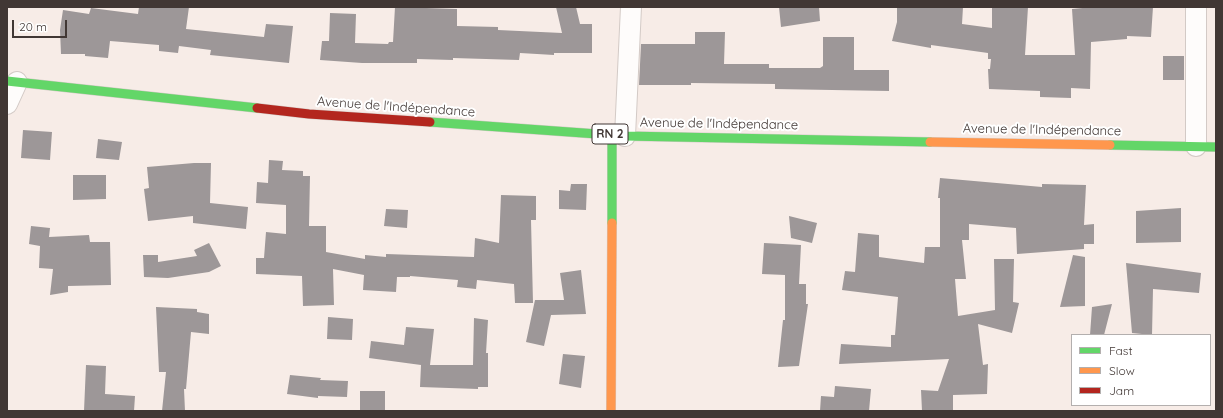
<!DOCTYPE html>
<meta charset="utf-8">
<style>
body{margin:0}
#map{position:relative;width:1223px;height:418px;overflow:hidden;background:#f7ece7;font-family:Quicksand,sans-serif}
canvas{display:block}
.frame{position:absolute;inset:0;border:8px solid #413734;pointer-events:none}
.legend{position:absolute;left:1071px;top:334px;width:140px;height:72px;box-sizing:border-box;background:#fff;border:1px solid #b3afae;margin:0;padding:5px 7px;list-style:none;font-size:12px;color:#413734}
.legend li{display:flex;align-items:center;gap:8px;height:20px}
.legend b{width:20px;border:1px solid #b3afae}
.scale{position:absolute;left:12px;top:20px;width:55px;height:18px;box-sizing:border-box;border:2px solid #413734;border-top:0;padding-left:5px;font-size:12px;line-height:14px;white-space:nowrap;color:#413734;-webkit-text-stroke:3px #fff;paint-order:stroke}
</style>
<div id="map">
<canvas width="1223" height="418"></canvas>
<div class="frame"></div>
<ul class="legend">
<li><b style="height:5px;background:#63d668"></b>Fast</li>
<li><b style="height:5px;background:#ff974d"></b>Slow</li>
<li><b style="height:5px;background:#b3261e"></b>Jam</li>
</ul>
<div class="scale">20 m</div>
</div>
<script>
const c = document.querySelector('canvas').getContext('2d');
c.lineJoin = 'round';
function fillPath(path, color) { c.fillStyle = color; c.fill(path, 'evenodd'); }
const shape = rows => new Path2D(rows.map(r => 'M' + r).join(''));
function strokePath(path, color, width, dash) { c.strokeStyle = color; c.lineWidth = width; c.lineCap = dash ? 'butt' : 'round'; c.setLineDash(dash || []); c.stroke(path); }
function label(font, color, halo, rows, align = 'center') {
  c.font = font + ' Quicksand,sans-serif'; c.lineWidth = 4; c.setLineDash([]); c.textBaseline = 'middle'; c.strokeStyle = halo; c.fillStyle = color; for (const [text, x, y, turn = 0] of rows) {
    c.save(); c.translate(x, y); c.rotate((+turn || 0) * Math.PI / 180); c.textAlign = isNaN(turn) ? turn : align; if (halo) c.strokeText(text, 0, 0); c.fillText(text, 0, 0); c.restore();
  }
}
fillPath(shape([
 [139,7,189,7,186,29,264,37,266,24,293,26,289,63,210,55,211,50,179,46,178,53,159,51,159,45,110,41,108,58,85,56,85,54,61,54,60,30,63,10,89,14,91,8,138,14],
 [395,7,457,9,457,26,498,27,498,30,562,33,556,7,576,7,580,24,592,24,592,53,554,53,554,55,520,53,519,60,453,58,453,60,417,59,417,63,362,63,320,60,322,41,329,41,330,13,356,14,355,43,388,44,389,42,393,42],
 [779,7,819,7,820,21,781,27],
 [897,7,963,7,962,24,992,28,992,7,1028,7,1025,55,1075,55,1072,9,1093,7,1153,7,1151,37,1127,36,1127,39,1091,42,1090,89,1071,88,1071,98,1040,97,1040,91,989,89,988,69,990,69,991,59,988,59,988,53,931,45,931,48,892,41,897,22],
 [695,32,725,32,724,64,769,64,769,68,820,68,823,66,823,37,854,37,854,70,889,70,889,91,775,89,775,84,691,83,691,85,639,85,641,44,695,44],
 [1163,56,1184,56,1184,80,1163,80],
 [23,130,52,132,50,160,21,158],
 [98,139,122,142,119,160,96,158],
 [269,160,283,161,282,170,303,171,303,176,310,176,309,226,326,226,326,252,365,259,365,255,386,257,386,254,474,257,475,238,499,243,501,195,536,196,536,220,531,220,533,303,515,303,514,284,477,280,476,289,457,287,458,280,410,276,410,277,397,277,396,292,363,290,364,275,333,269,334,305,303,306,302,276,256,274,256,258,264,258,266,232,286,234,286,205,256,203,257,182,268,183],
 [194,163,211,163,210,203,248,207,246,229,193,223,193,216,148,221,144,189,149,188,147,167],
 [73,175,106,175,106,199,73,200],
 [940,178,1042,187,1042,184,1086,185,1084,225,1094,224,1094,244,1084,244,1084,249,1017,254,1016,228,969,224,969,240,962,240,966,279,955,279,958,316,995,310,994,259,1014,259,1013,302,1019,303,1012,333,978,324,983,365,988,364,987,394,953,395,953,411,922,411,921,390,938,391,949,359,839,364,841,344,891,347,891,335,895,335,898,297,842,290,845,271,855,272,858,233,879,235,879,257,924,263,925,247,940,247,940,198,938,198],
 [571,184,587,184,586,210,559,209,559,190,570,191],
 [1181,208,1181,242,1136,243,1136,211],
 [386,209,408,210,407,228,384,226],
 [789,216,817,223,812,243,791,238],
 [31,226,50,228,49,237,89,235,90,242,110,242,111,285,68,286,68,292,50,295,53,269,39,268,40,246,29,244],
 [209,243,221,266,209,272,168,278,144,277,143,255,158,255,158,262,197,256,194,250],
 [764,243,801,245,799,284,806,284,806,304,808,304,799,366,778,367,783,320,785,320,785,275,762,274],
 [1073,255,1085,257,1085,306,1060,307],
 [1126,263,1201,273,1199,293,1153,289,1152,335,1132,333],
 [581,270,586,314,551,315,544,346,526,342,535,300,564,300,560,273],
 [1112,304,1104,335,1090,335,1092,307],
 [156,307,197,309,197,312,209,314,209,334,191,332,186,389,184,389,185,411,162,411,166,372,159,372],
 [328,317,353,319,352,340,327,339],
 [474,318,488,320,486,353,488,353,488,387,478,387,478,389,420,387,421,365,369,358,371,341,404,345,406,327,434,329,430,365,473,365],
 [563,354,585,356,581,388,559,384],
 [86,365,106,366,105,394,135,396,134,411,84,411],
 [290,375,321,378,320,380,348,381,347,397,318,396,318,398,287,394],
 [835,386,871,389,869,411,820,411,821,396,834,397],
 [360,391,385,391,385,411,360,411]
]), '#9d9798');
const street = shape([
 [7,104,17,82],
 [625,136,631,7],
 [1196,146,1196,7]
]);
const fast = shape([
 [7,81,257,108],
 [430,122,625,136,930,142],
 [1110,145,1216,147],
 [612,223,612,135]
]);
const slow = shape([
 [930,142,1110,145],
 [611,411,612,223]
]);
const jam = shape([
 [257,108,309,114,430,122]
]);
strokePath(street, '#d3cac6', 22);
strokePath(fast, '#d3cac6', 10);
strokePath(slow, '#d3cac6', 10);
strokePath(jam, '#d3cac6', 10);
strokePath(street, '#fefcfb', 20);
strokePath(fast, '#63d668', 9);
strokePath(slow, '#ff974d', 9);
strokePath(jam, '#b3261e', 9);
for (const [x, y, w] of [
 [610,134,36]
]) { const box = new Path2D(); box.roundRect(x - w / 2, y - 10, w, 20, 3); c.fillStyle = '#fff'; c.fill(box); strokePath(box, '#413734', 1); }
label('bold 12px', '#413734', null, [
 ["RN 2",610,134]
]);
label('13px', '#413734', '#fff', [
 ["Avenue de l'Indépendance",396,107,4],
 ["Avenue de l'Indépendance",719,124,1],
 ["Avenue de l'Indépendance",1042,130,1]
]);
</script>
